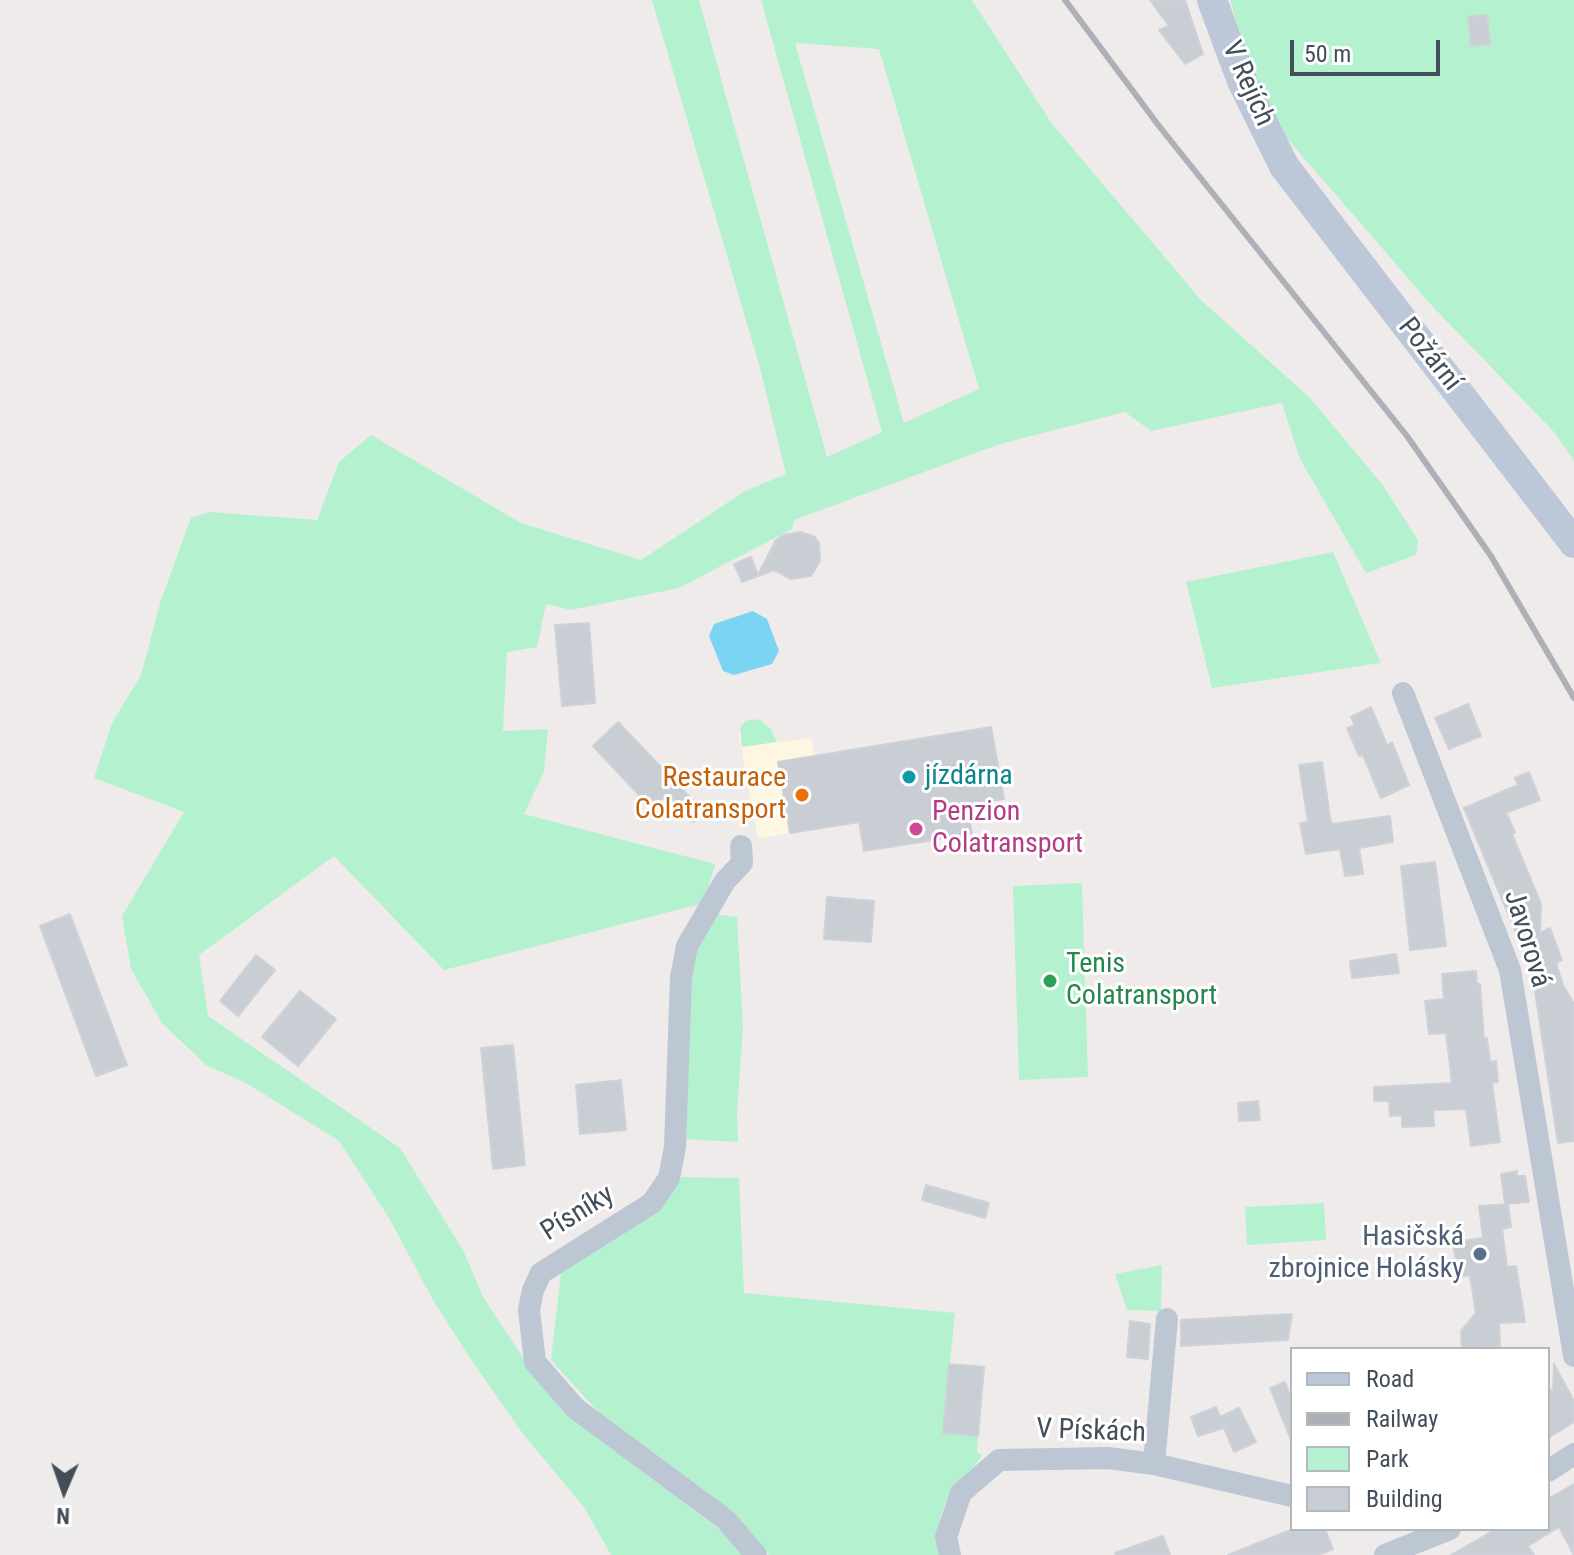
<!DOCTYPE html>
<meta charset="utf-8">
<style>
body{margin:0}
#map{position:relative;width:1574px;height:1555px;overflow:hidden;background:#efebeb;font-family:"Roboto Condensed",sans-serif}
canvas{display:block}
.legend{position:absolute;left:1290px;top:1347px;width:260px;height:184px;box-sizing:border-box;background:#fff;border:2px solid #b3b8bd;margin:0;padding:10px 14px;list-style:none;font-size:24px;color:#424e5a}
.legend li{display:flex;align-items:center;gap:16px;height:40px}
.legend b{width:40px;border:2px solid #b3b8bd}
.north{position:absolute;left:24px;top:1451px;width:80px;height:80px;-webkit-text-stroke:6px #fff;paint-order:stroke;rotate:182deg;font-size:22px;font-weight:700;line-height:32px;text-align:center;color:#424e5a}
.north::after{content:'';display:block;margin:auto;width:28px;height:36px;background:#424e5a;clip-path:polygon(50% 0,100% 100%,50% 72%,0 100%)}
.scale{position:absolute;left:1290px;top:40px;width:150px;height:36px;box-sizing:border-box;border:4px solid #424e5a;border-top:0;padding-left:10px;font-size:24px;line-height:28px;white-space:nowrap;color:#424e5a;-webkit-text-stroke:6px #fff;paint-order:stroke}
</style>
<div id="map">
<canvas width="1574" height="1555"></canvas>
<ul class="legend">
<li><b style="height:10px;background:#bcc7d7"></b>Road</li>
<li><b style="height:10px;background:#adb0b7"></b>Railway</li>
<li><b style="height:22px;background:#b4f2cf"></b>Park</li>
<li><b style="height:22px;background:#c9cdd4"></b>Building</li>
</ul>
<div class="north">N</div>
<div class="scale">50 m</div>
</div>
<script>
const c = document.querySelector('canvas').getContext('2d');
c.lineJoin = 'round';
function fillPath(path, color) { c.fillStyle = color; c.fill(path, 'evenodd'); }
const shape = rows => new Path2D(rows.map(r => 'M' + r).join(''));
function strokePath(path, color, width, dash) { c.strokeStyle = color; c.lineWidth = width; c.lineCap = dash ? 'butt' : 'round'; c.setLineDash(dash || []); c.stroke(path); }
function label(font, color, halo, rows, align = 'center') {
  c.font = font + ' "Roboto Condensed",sans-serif'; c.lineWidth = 6; c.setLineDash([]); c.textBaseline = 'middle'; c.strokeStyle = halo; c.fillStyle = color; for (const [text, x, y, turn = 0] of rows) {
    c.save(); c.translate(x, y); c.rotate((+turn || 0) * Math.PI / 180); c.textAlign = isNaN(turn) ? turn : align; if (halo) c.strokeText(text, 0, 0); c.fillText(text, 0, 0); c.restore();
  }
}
fillPath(shape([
 [752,719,760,720,771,729,777,742,811,738,815,756,779,762,790,833,758,839,739,736,740,728,745,721]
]), '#fdf6e1');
fillPath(shape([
 [652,0,699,0,827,457,882,432,761,0,972,0,1052,124,1201,300,1309,397,1382,484,1418,540,1416,555,1366,573,1300,459,1282,403,1151,431,1125,412,1000,444,794,520,792,529,679,588,571,610,546,604,537,647,507,652,503,731,548,729,544,772,524,814,715,864,704,903,444,970,334,856,199,955,208,1016,400,1148,463,1250,483,1297,528,1365,570,1416,724,1533,743,1555,611,1555,584,1507,523,1434,468,1355,433,1300,389,1218,339,1141,246,1083,206,1065,162,1023,131,969,122,916,184,812,94,778,112,723,141,675,161,600,191,518,209,512,317,520,339,462,371,435,521,523,641,560,745,491,786,474,760,368],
 [795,43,879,49,979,389,904,423],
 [1230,0,1574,0,1574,461,1554,432,1434,308,1277,127,1257,88],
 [1333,552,1381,663,1212,688,1186,582],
 [752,719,760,720,771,729,777,742,742,747,740,728,745,721],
 [1082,883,1088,1077,1019,1080,1013,886],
 [714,914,737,917,743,1028,737,1113,738,1142,682,1139,689,982,697,940],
 [681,1177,739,1178,744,1293,955,1313,943,1432,978,1436,977,1452,982,1456,945,1503,940,1518,940,1538,943,1555,769,1555,731,1511,602,1416,551,1360,561,1272,658,1212],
 [1324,1203,1326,1240,1247,1245,1245,1207],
 [1162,1265,1161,1311,1127,1310,1115,1274]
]), '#b4f2cf');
fillPath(shape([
 [753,611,767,619,779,651,772,664,734,675,723,671,709,636,714,624]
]), '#7cd4f3');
const building = shape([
 [1150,0,1185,0,1203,54,1185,64,1159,30,1169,26,1150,0],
 [1487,15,1490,44,1471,46,1468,17,1487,15],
 [800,532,815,537,819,543,820,561,811,576,791,579,774,570,742,582,734,564,751,557,758,575,776,540,783,535,800,532],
 [589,623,595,703,562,706,555,625,589,623],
 [1468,704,1481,736,1449,749,1435,718,1468,704],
 [1371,707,1387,745,1392,742,1409,785,1381,798,1363,755,1359,756,1347,728,1355,725,1351,717,1371,707],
 [618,722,704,812,693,822,667,795,652,809,593,746,618,722],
 [991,727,1004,799,967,804,972,834,864,851,859,822,790,833,778,762,991,727],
 [1322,762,1331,824,1390,816,1393,842,1359,848,1363,874,1345,876,1340,849,1306,854,1300,823,1308,822,1299,765,1322,762],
 [1529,772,1540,800,1506,813,1515,832,1512,834,1541,904,1540,933,1550,928,1562,960,1556,963,1563,985,1574,1004,1574,1141,1558,1143,1532,971,1464,808,1518,785,1515,778,1529,772],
 [1435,862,1446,946,1410,950,1401,866,1435,862],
 [827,897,874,901,871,942,824,939,827,897],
 [70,914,127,1065,96,1076,40,926,70,914],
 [1396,954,1399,973,1352,978,1350,961,1396,954],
 [256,955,275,970,238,1016,220,1001,256,955],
 [1476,971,1477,984,1480,984,1484,1039,1487,1038,1490,1062,1496,1061,1498,1082,1492,1083,1500,1142,1471,1146,1466,1109,1433,1110,1434,1126,1402,1127,1402,1115,1390,1116,1389,1101,1374,1101,1374,1087,1452,1083,1446,1033,1429,1034,1425,1001,1444,999,1442,974,1476,971],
 [300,991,336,1019,298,1066,262,1037,300,991],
 [513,1045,525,1165,493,1169,481,1048,513,1045],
 [621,1080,626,1130,580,1134,576,1085,621,1080],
 [1258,1101,1260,1120,1239,1121,1238,1103,1258,1101],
 [1517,1171,1517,1176,1525,1176,1529,1202,1505,1204,1501,1174,1517,1171],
 [926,1185,989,1203,985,1218,922,1200,926,1185],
 [1508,1204,1511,1227,1502,1229,1507,1267,1516,1266,1525,1322,1499,1323,1500,1346,1462,1349,1461,1331,1476,1313,1470,1275,1458,1277,1453,1242,1483,1238,1479,1206,1508,1204],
 [1292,1314,1288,1340,1181,1346,1181,1320,1292,1314],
 [1130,1321,1150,1324,1148,1359,1127,1357,1130,1321],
 [949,1364,984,1367,978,1436,943,1433,949,1364],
 [1554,1364,1574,1401,1574,1422,1548,1438,1548,1386,1553,1394,1554,1364],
 [1285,1382,1292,1401,1291,1440,1270,1388,1285,1382],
 [1216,1407,1220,1417,1239,1408,1256,1442,1234,1452,1224,1428,1198,1436,1191,1417,1216,1407],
 [1574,1484,1574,1555,1559,1527,1528,1546,1534,1555,1451,1555,1496,1529,1548,1529,1548,1499,1574,1484],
 [1293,1529,1325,1529,1333,1549,1319,1555,1228,1555,1293,1529],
 [1163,1536,1170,1555,1116,1555,1115,1553,1163,1536]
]);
fillPath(building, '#c9cdd4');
strokePath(building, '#cfd1d8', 2);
strokePath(shape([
 [1403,693,1510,970,1574,1356],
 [741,846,742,863,725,881,687,946,681,977,675,1147,669,1178,652,1203,541,1273,533,1290,529,1310,535,1362,575,1408,726,1520,756,1555],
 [1154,1464,1167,1319],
 [1548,1471,1574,1454],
 [950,1555,946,1537,961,1493,999,1460,1108,1458,1154,1464,1292,1496],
 [1385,1555,1450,1529]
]), '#bdc7d3', 22);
strokePath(shape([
 [1212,0,1242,81,1284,166,1574,543]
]), '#bcc7d7', 30);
strokePath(shape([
 [1065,0,1159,126,1407,436,1491,556,1574,698]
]), '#adb0b7', 6);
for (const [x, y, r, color] of [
 [909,777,8,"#0f9aa8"],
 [802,795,8,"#e8710a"],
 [916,829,8,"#d1479c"],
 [1050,981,8,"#2e9e5b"],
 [1480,1254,8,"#5c6f8a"]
]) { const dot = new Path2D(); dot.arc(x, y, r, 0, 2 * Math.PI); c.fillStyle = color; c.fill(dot); strokePath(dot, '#fff', 3); }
label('28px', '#424e5a', '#fff', [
 ["V Rejích",1247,84,66],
 ["Požární",1429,355,52],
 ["Javorová",1526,939,73],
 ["Písníky",578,1214,-32],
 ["V Pískách",1091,1432,2]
]);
label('28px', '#0d838f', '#fff', [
 ["jízdárna",925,777]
], 'left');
label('28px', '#c56008', '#fff', [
 ["Restaurace",786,779],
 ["Colatransport",786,811]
], 'right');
label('28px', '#b23c85', '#fff', [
 ["Penzion",932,813],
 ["Colatransport",932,845]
], 'left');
label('28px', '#27864d', '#fff', [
 ["Tenis",1066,965],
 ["Colatransport",1066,997]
], 'left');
label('28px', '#4e5e75', '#fff', [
 ["Hasičská",1464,1238],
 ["zbrojnice Holásky",1464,1270]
], 'right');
</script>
